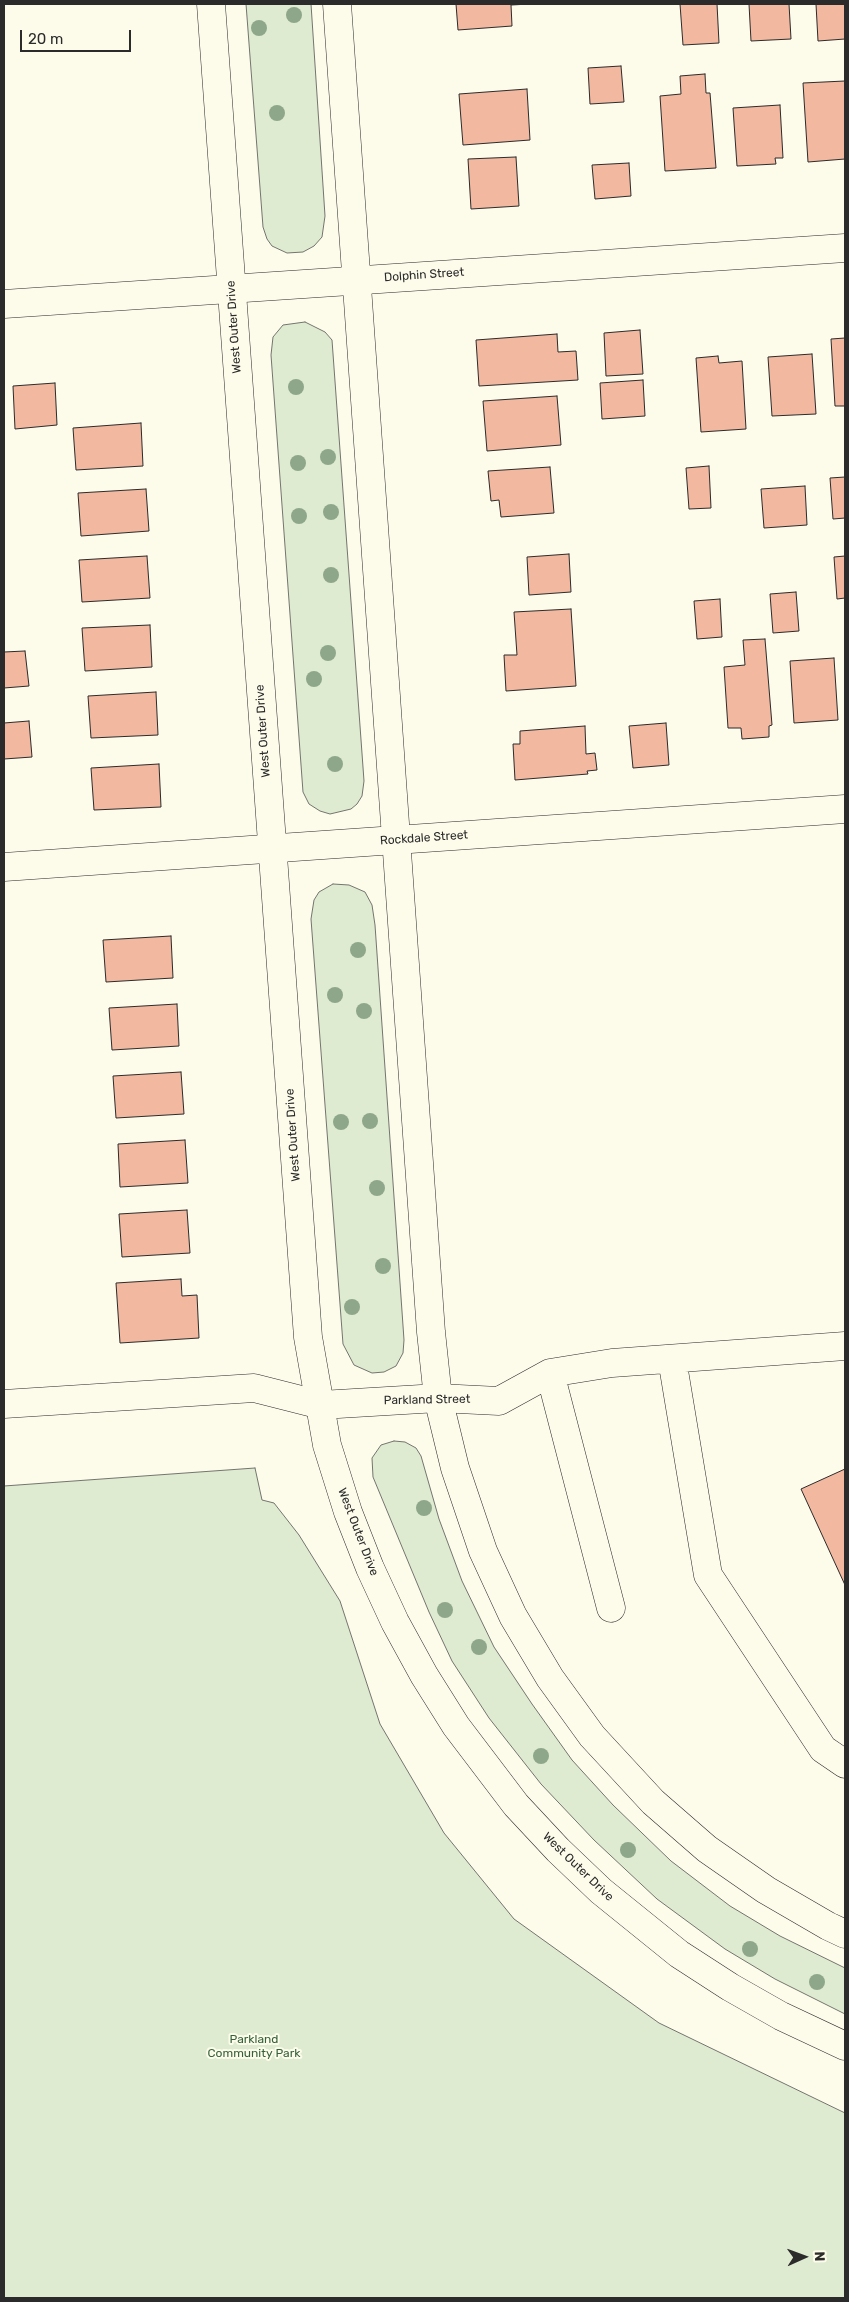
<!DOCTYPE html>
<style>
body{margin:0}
#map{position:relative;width:849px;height:2302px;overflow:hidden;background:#fdfbea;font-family:Rubik,sans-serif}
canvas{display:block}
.frame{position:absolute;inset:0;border:5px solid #2b2b2b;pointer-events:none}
.north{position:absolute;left:779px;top:2232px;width:50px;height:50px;-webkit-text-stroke:4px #fdfbea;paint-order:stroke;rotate:88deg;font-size:14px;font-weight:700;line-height:20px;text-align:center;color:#2b2b2b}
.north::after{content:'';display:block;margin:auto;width:18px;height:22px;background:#2b2b2b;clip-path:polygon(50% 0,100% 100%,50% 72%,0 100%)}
.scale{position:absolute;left:20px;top:30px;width:111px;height:22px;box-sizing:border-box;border:2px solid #2b2b2b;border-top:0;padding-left:6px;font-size:15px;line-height:18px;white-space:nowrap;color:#2b2b2b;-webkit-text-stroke:4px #fdfbea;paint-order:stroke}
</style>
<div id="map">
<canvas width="849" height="2302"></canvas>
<div class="frame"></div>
<div class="north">N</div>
<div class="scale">20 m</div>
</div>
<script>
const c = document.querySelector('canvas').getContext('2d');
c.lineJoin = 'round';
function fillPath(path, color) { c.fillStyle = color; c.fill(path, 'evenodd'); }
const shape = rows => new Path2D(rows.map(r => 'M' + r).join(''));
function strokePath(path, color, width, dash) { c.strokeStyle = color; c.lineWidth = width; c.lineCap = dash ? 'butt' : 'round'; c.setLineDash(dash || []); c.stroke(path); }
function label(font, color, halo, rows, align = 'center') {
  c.font = font + ' Rubik,sans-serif'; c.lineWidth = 4; c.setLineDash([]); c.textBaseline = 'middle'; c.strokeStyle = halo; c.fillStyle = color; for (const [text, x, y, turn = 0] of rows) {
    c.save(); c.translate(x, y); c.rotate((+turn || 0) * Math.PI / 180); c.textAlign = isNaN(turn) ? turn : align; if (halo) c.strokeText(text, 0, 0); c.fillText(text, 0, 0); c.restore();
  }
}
const green = shape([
 [246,4,311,4,325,216,322,237,314,246,303,252,287,253,272,246,267,239,263,227,246,4],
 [305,322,325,332,332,340,364,781,362,796,357,804,351,809,330,814,320,811,309,804,303,792,271,355,273,337,283,325,305,322],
 [333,884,349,885,365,892,372,905,375,925,404,1340,403,1353,396,1366,384,1372,372,1373,354,1365,343,1344,311,919,314,900,319,892,333,884],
 [394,1441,405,1442,416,1448,421,1456,439,1519,462,1581,494,1647,532,1704,572,1760,613,1805,671,1861,730,1906,780,1936,845,1968,845,2014,775,1979,725,1949,657,1899,594,1840,541,1784,489,1718,452,1661,429,1612,373,1477,372,1458,381,1445,394,1441],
 [255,1468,262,1500,274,1503,299,1535,340,1601,380,1724,444,1833,514,1919,659,2023,845,2113,845,2298,4,2298,4,1486,255,1468]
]);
fillPath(green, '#deebd1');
strokePath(green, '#74746e', 1);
const building = shape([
 [456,4,530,4,511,5,512,26,458,30,456,4],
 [680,4,717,4,719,43,683,45,680,4],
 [749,4,789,4,791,39,751,41,749,4],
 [816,4,845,4,845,39,818,41,816,4],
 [621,66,624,102,590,104,588,68,621,66],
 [705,74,706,93,710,93,716,168,665,171,660,96,681,94,680,76,705,74],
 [845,81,845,159,808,162,803,83,845,81],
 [527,89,530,140,463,145,459,94,527,89],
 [780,105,783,158,775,158,776,164,737,166,733,108,780,105],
 [516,157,519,206,471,209,468,159,516,157],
 [629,163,631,196,595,199,592,165,629,163],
 [640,330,643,374,606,376,604,333,640,330],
 [557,334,558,352,576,351,578,380,479,386,476,340,557,334],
 [845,338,845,406,835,406,831,339,845,338],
 [812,354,816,414,772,416,768,357,812,354],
 [718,356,719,363,742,361,746,429,701,432,696,358,718,356],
 [643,380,645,416,602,419,600,383,643,380],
 [55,383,57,425,15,429,13,386,55,383],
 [557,396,561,445,487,451,483,401,557,396],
 [141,423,143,466,76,470,73,428,141,423],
 [709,466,711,508,689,509,686,468,709,466],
 [550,467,554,513,501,517,499,500,491,501,488,471,550,467],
 [845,477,845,518,833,519,830,478,845,477],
 [805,486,807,525,764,528,761,489,805,486],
 [146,489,149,531,81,536,78,493,146,489],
 [569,554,571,592,529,595,527,557,569,554],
 [147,556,150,598,82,602,79,560,147,556],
 [845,556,845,598,837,599,834,557,845,556],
 [796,592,799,631,773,633,770,594,796,592],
 [720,599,722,637,697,639,694,601,720,599],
 [571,609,576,686,506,691,504,655,517,655,514,612,571,609],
 [150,625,152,667,85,671,82,628,150,625],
 [765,639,772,725,769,726,769,737,742,739,741,728,728,728,724,667,745,665,743,640,765,639],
 [25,651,29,686,4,688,4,652,25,651],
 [834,658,838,720,794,723,790,661,834,658],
 [156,692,158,735,91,738,88,696,156,692],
 [29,721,32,757,4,759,4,723,29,721],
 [666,723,669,765,633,768,629,726,666,723],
 [585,726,586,754,595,753,597,770,587,771,588,774,515,780,513,744,520,744,520,731,585,726],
 [159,764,161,807,94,810,91,768,159,764],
 [171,936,173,978,106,982,103,940,171,936],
 [177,1004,179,1046,112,1050,109,1008,177,1004],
 [181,1072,184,1114,116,1118,113,1076,181,1072],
 [185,1140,188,1183,120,1187,118,1144,185,1140],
 [187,1210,190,1253,122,1257,119,1214,187,1210],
 [181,1279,182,1296,197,1295,199,1338,120,1343,116,1283,181,1279],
 [845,1469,845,1585,801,1489,845,1469]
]);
fillPath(building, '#f2b8a0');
strokePath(building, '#2b2b2b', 1);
const minor = shape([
 [4,304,845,248],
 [4,867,845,809],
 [672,1359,708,1575,823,1749,845,1764],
 [550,1373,611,1608],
 [4,1404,254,1388,321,1405,438,1398,499,1401,550,1373,612,1363,845,1346]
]);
const major = shape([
 [211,4,308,1337,327,1445,348,1512,370,1568,395,1622,424,1675,456,1726,516,1805,558,1850,601,1891,679,1954,730,1987,781,2016,845,2046],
 [337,4,431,1332,438,1398,455,1468,483,1551,513,1616,550,1678,592,1736,653,1802,707,1849,766,1890,828,1926,845,1934]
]);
strokePath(minor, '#2b2b2b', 29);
strokePath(major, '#2b2b2b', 29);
strokePath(minor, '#fdfbea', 28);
strokePath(major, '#fdfbea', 28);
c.fillStyle = '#8ea78a';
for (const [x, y] of [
 [294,15],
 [259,28],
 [277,113],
 [296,387],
 [328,457],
 [298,463],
 [331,512],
 [299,516],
 [331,575],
 [328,653],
 [314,679],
 [335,764],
 [358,950],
 [335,995],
 [364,1011],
 [370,1121],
 [341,1122],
 [377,1188],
 [383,1266],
 [352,1307],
 [424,1508],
 [445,1610],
 [479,1647],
 [541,1756],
 [628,1850],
 [750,1949],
 [817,1982]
]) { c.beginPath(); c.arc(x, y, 8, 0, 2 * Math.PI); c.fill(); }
label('12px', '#2b2b2b', '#fdfbea', [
 ["Dolphin Street",424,275,-4],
 ["West Outer Drive",234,327,-94],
 ["West Outer Drive",263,731,-94],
 ["Rockdale Street",424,838,-4],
 ["West Outer Drive",293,1135,-94],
 ["Parkland Street",427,1400,-1],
 ["West Outer Drive",358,1532,69],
 ["West Outer Drive",578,1867,44]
]);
label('12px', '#34623c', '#fdfbea', [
 ["Parkland",254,2040],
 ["Community Park",254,2054]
]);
</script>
